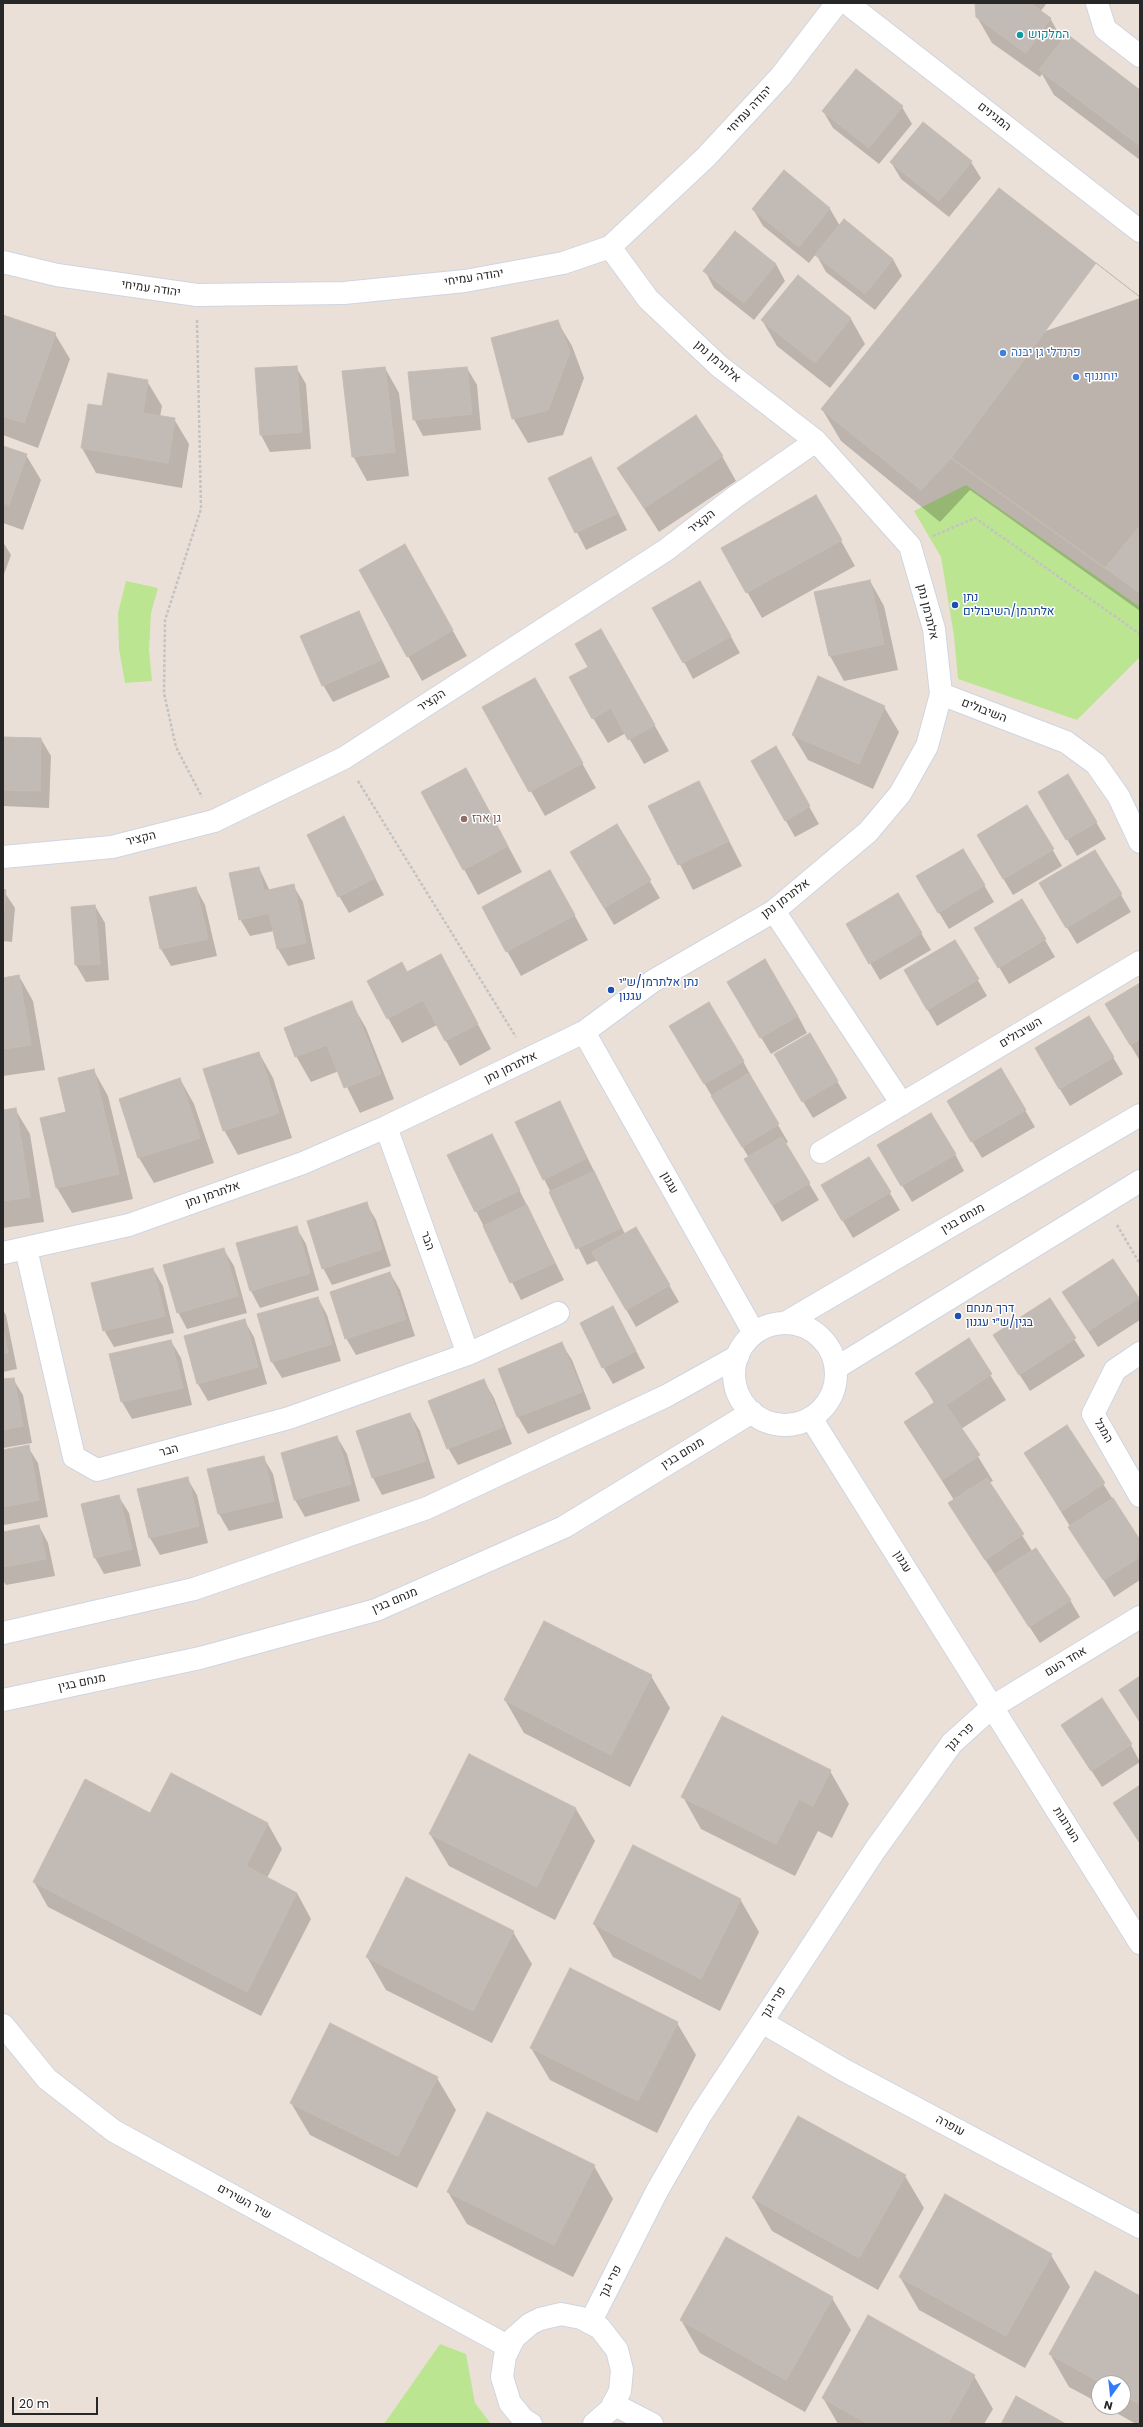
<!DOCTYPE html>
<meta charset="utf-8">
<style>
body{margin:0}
#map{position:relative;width:1143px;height:2427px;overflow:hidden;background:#ebe0d8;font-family:Poppins,sans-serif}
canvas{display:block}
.frame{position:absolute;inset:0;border:4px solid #272727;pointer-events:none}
.north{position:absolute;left:1091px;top:2375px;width:40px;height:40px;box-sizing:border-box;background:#fff;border:1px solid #a9a9a9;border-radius:50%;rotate:195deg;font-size:11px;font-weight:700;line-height:16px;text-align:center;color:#272727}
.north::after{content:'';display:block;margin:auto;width:14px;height:18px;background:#317aff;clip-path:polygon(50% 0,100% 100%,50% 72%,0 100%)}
.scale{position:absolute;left:12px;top:2397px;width:86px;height:18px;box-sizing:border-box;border:2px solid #272727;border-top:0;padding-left:5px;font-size:12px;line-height:14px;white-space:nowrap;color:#272727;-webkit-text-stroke:3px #fff;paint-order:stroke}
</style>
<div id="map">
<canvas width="1143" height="2427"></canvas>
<div class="frame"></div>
<div class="north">N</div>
<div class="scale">20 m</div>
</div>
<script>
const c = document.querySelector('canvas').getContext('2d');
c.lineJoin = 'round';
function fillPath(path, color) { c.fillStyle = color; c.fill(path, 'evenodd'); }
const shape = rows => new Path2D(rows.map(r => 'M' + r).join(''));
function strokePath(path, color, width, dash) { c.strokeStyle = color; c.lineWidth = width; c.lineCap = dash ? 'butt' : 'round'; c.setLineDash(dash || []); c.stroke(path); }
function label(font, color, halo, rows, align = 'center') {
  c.font = font + ' Poppins,Heebo,sans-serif'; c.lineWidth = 3; c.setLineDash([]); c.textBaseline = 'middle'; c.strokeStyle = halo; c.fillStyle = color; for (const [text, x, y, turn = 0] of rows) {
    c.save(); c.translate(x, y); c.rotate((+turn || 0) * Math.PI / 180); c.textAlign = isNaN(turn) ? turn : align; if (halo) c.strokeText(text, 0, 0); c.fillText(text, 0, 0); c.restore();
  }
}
fillPath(shape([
 [966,485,1140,607,1140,657,1077,720,958,679,954,636,941,557,914,511],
 [126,581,158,588,151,613,149,650,152,681,125,683,119,649,118,613],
 [440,2344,466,2354,475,2403,491,2424,384,2424]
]), '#bce591');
fillPath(shape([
 [976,3,1047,3,1040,12,1050,18,1063,41,1140,91,1140,160,1054,95,1042,74,1040,77,992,43,977,17],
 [902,107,912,124,879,164,833,128,823,111],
 [891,162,971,162,981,178,949,217,901,179],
 [784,172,830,209,840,226,844,220,893,259,902,276,875,310,826,272,816,254,809,263,763,226,753,209],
 [776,264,785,281,754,320,714,288,705,271],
 [798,277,851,319,865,344,830,388,777,346,762,320],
 [1140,298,1140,611,970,490,940,522,841,441,822,409],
 [3,316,55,334,70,359,38,448,3,435],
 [557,321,572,346,584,378,563,435,528,443,513,418],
 [296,367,306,384,311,449,270,452,261,435,256,369],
 [385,368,399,393,409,476,367,481,353,456],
 [467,368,477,385,481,430,423,436,414,419],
 [147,381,162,406,160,417,174,419,189,444,182,488,96,473,82,448,89,405,103,407],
 [3,447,26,455,41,480,23,530,3,523],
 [722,456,736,481,659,532,618,468],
 [591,458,627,530,586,550,549,478],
 [830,521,855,566,762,618,722,548],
 [3,542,11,555,3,577],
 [419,571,467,656,422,681,408,656],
 [870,581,884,606,898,670,844,681,830,656,816,592],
 [710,599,740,653,693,679,684,662],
 [359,612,390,677,333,702,323,685],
 [615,655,669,751,644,764,626,733,608,743,593,718,589,667],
 [549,704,596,788,545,816,483,707],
 [884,707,899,732,873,789,808,760,793,735],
 [3,738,41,739,51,756,49,808,3,806],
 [776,748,819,824,795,837,752,761],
 [699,782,742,866,693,890,650,806],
 [422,792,480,794,522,872,478,895],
 [1027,806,1062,866,1013,895,988,853],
 [1049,809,1096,822,1106,839,1077,856],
 [617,826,660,898,614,925,581,869],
 [353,835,384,895,349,913,339,896],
 [1095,851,1131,912,1077,944,1050,900],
 [259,868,270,891,293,885,303,902,315,959,288,966,278,949,274,931,250,936,240,919],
 [984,885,994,902,949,929,927,893],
 [196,888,205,905,217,956,171,966,161,949,150,898],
 [3,890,15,908,12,942,3,941],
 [564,896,588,940,521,976,507,951],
 [1022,901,1055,957,1009,984,976,928],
 [95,906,105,923,109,980,86,982,76,965,72,908],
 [921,933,931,950,880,980,857,941],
 [955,941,987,996,937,1026,905,971],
 [407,973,455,981,491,1049,460,1066,437,1025,402,1043,388,1018],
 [19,976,33,1001,45,1070,3,1076,3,979],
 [1140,984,1140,1061,1116,1021],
 [738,999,798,1016,807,1033,771,1054],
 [351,1002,366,1028,394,1099,360,1113,339,1071,311,1082,296,1056],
 [1089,1017,1123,1074,1070,1106,1036,1049],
 [680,1043,743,1061,752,1078,751,1079,788,1142,785,1144,819,1200,782,1222,755,1176,749,1158],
 [259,1053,273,1078,292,1138,238,1155,224,1130],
 [1001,1070,1035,1127,982,1158,958,1118],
 [94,1071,108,1096,133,1199,72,1213,57,1188,41,1119,67,1113],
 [785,1072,837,1081,847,1098,813,1118],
 [180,1079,194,1104,214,1163,154,1183,139,1158],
 [560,1102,625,1234,636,1228,679,1302,636,1327,598,1260,587,1265,544,1179],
 [15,1109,30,1134,44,1222,3,1228,3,1111],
 [492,1135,564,1280,521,1300,476,1211],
 [955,1154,964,1171,912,1202,888,1162],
 [869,1158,900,1210,853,1238,822,1186],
 [366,1203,376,1220,391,1266,332,1285,323,1268],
 [296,1227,306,1244,319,1290,260,1308,251,1291,237,1244],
 [224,1250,234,1266,247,1313,187,1329,178,1312],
 [153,1269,163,1286,174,1333,114,1347,104,1330],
 [390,1273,400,1290,415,1336,356,1355,346,1338],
 [1063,1292,1138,1298,1140,1302,1140,1320,1098,1347],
 [318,1298,327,1315,341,1361,282,1378,272,1362],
 [1049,1300,1085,1356,1030,1391,994,1335],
 [613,1307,645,1368,613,1384,603,1367],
 [3,1310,6,1315,17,1369,3,1372],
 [244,1320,254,1337,267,1384,208,1401,198,1384,185,1337],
 [968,1340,1006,1400,961,1429,993,1481,989,1483,1032,1551,1070,1600,1080,1617,1040,1643,959,1520,949,1503,954,1500,905,1422,934,1403,917,1373],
 [171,1341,181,1358,192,1405,132,1419,122,1402,111,1355],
 [562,1344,572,1360,591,1409,528,1434,518,1417,499,1369],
 [13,1379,23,1395,32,1443,3,1448,3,1380],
 [484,1381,494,1398,512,1444,458,1465,448,1448],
 [410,1414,420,1431,435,1478,382,1495,373,1478,357,1431],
 [1067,1427,1140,1542,1140,1580,1114,1597,1035,1470],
 [337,1437,347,1454,360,1501,305,1517,295,1500,282,1453],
 [28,1447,38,1463,48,1517,4,1525,3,1451],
 [263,1457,273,1474,283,1518,229,1531,219,1514,208,1470],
 [187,1478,197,1495,208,1543,160,1555,150,1538,138,1490],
 [119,1497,129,1513,141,1566,104,1574,95,1558],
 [39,1526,48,1543,55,1576,6,1585,3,1581,3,1533],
 [651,1676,670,1708,630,1787,524,1733,505,1700],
 [1140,1678,1140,1723,1120,1691],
 [1102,1700,1131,1745,1140,1762,1102,1787,1062,1725],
 [469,1755,576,1809,595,1841,555,1920,449,1866,430,1834],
 [830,1771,849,1804,832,1838,818,1831,795,1876,701,1829,683,1797],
 [171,1774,268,1824,282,1849,267,1878,297,1893,311,1919,261,2016,48,1907,34,1882,151,1814],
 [1140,1786,1140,1844,1114,1803],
 [740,1899,759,1932,720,2011,613,1957,594,1924],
 [513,1932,532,1964,492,2043,386,1990,367,1957],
 [677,2023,696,2055,657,2133,550,2080,531,2048],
 [437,2078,456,2110,417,2188,310,2135,291,2103],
 [594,2166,613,2199,573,2277,467,2224,448,2192],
 [905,2176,924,2208,878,2290,772,2231,753,2198],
 [1051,2255,1070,2287,1025,2368,919,2310,900,2277],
 [1140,2297,1140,2424,1136,2424,1106,2407,1123,2407,1123,2383,1099,2383,1099,2403,1069,2387,1050,2354],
 [832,2298,851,2330,805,2412,700,2353,681,2320],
 [974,2376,993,2409,984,2424,838,2424,823,2398]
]), '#0003');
const building = shape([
 [975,3,1030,3,1051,18,1026,53,976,17,975,3],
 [1067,34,1140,90,1140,146,1039,70,1067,34],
 [856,69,903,106,869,148,822,111,856,69],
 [923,122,972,161,939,201,890,162,923,122],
 [784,170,830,208,799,247,752,209,784,170],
 [999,188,1140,297,1140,593,951,458,921,490,821,409,999,188],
 [844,219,893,259,865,294,815,255,844,219],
 [735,231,776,264,744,303,703,271,735,231],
 [1096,263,1140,297,1140,526,1105,568,951,458,1096,263],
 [798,275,851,318,815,363,761,320,798,275],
 [3,315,56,333,24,423,3,416,3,315],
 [558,320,570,352,548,410,512,419,491,338,558,320],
 [297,366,302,432,260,435,255,368,297,366],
 [385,367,395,452,352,457,342,371,385,367],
 [467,367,472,414,413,420,408,372,467,367],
 [108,373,148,380,143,413,175,418,168,463,81,448,88,404,102,406,108,373],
 [696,415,723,456,644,508,617,468,696,415],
 [3,446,27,454,9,505,3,503,3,446],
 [591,457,618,513,575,533,548,478,591,457],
 [816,495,842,540,746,593,721,548,816,495],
 [405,544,453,630,407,657,359,570,405,544],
 [870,580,884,644,829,656,814,592,870,580],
 [700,581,731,636,683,663,652,608,700,581],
 [359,611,381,660,322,686,300,636,359,611],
 [601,629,655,725,628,740,611,708,592,719,569,677,588,667,575,644,601,629],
 [818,676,885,706,859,764,792,735,818,676],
 [535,678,583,763,529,792,482,707,535,678],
 [3,737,41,738,40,791,3,790,3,737],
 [776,746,810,806,785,821,751,761,776,746],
 [466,768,508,846,463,870,421,792,466,768],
 [1068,774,1097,822,1066,840,1038,792,1068,774],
 [699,781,729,841,678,865,648,806,699,781],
 [1027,805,1054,849,1003,879,977,835,1027,805],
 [344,816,375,878,338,897,307,835,344,816],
 [617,824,651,880,604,908,570,852,617,824],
 [963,849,985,885,938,913,916,876,963,849],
 [1095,850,1122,894,1066,928,1039,883,1095,850],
 [259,867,264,891,294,884,306,943,277,949,269,913,239,920,229,873,259,867],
 [550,870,575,915,506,952,482,907,550,870],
 [196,887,208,939,160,949,149,897,196,887],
 [3,889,6,890,3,919,3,889],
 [898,893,922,933,869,964,846,924,898,893],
 [1022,899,1046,939,998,968,974,928,1022,899],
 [95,905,100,964,75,965,71,907,95,905],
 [955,940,979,979,927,1010,904,970,955,940],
 [441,954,478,1024,445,1041,423,1000,387,1019,367,981,402,962,407,972,441,954],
 [765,959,798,1016,760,1038,727,982,765,959],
 [19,975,31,1045,3,1049,3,978,19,975],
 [1140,983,1140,1039,1130,1045,1105,1004,1140,983],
 [352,1001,381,1074,344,1088,327,1045,295,1057,284,1028,352,1001],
 [709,1002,744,1061,704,1084,669,1026,709,1002],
 [1089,1016,1114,1057,1059,1089,1035,1048,1089,1016],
 [810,1033,838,1081,802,1102,774,1054,810,1033],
 [259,1052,279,1113,223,1131,203,1069,259,1052],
 [1001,1068,1026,1110,971,1142,947,1101,1001,1068],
 [94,1069,119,1174,56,1188,40,1118,66,1112,58,1078,94,1069],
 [749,1073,779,1124,742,1147,711,1096,749,1073],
 [180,1078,200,1138,138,1158,119,1099,180,1078],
 [560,1101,587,1158,543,1180,515,1122,560,1101],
 [16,1108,30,1197,3,1201,3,1110,16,1108],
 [931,1113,956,1154,901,1186,877,1145,931,1113],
 [492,1134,520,1190,475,1212,447,1155,492,1134],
 [782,1137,810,1183,772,1205,744,1159,782,1137],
 [869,1157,891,1192,842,1221,821,1185,869,1157],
 [594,1171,621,1228,576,1249,549,1192,594,1171],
 [367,1202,382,1249,322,1269,307,1221,367,1202],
 [527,1205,555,1263,510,1283,483,1226,527,1205],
 [297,1226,310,1273,250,1291,236,1243,297,1226],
 [636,1227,670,1285,626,1310,592,1252,636,1227],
 [224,1248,238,1296,177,1313,163,1265,224,1248],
 [1113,1259,1139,1298,1088,1331,1062,1292,1113,1259],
 [153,1268,165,1316,103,1331,91,1283,153,1268],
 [390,1272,406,1319,345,1339,330,1292,390,1272],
 [318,1297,332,1344,271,1362,257,1314,318,1297],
 [1050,1298,1076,1338,1019,1375,993,1335,1050,1298],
 [613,1306,636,1351,602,1368,580,1323,613,1306],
 [245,1319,258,1367,197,1384,184,1336,245,1319],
 [3,1329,8,1353,3,1353,3,1329],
 [969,1338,992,1374,946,1405,980,1455,942,1480,904,1422,935,1402,915,1373,969,1338],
 [171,1340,183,1388,121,1402,109,1354,171,1340],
 [562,1342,582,1392,517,1417,498,1369,562,1342],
 [14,1378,23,1426,3,1430,3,1379,14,1378],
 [484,1379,503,1427,447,1449,428,1401,484,1379],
 [410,1413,426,1461,372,1478,356,1431,410,1413],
 [1067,1425,1105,1483,1062,1511,1024,1453,1067,1425],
 [337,1436,351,1484,294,1500,281,1453,337,1436],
 [29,1445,39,1500,3,1507,3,1450,29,1445],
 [264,1456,274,1501,218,1514,207,1469,264,1456],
 [188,1477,199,1526,149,1538,137,1489,188,1477],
 [987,1478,1024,1534,985,1560,948,1503,987,1478],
 [119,1495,132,1549,94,1558,81,1504,119,1495],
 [1113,1498,1140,1540,1140,1557,1103,1580,1068,1527,1113,1498],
 [39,1525,46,1559,3,1567,3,1532,39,1525],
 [1036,1548,1071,1600,1029,1627,995,1574,1036,1548],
 [544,1621,652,1675,611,1755,504,1700,544,1621],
 [1140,1676,1140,1722,1119,1690,1140,1676],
 [1102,1698,1132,1744,1091,1771,1061,1725,1102,1698],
 [722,1716,831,1770,813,1806,799,1799,776,1844,681,1797,722,1716],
 [469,1754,576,1808,537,1887,429,1834,469,1754],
 [171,1773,268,1823,246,1866,297,1893,247,1992,33,1882,85,1779,150,1813,171,1773],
 [1140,1785,1140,1843,1113,1803,1140,1785],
 [633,1845,741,1899,701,1979,593,1924,633,1845],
 [406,1877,514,1931,473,2011,366,1957,406,1877],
 [570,1968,678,2022,638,2101,530,2048,570,1968],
 [330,2023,438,2077,398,2156,290,2103,330,2023],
 [487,2112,595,2165,554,2245,447,2192,487,2112],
 [798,2116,906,2175,859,2258,752,2198,798,2116],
 [945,2194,1052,2254,1006,2336,899,2277,945,2194],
 [726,2237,833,2297,786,2380,680,2320,726,2237],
 [1095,2271,1140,2296,1140,2404,1123,2395,1123,2383,1101,2383,1049,2354,1095,2271],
 [868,2315,975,2375,948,2424,868,2424,822,2398,868,2315],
 [1016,2396,1066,2424,1001,2424,1016,2396]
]);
fillPath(building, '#c2bab5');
strokePath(building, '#c6bcb2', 1);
const minor = shape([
 [1097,3,1105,29,1140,56],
 [3,262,57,275,197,295,344,293,465,281,563,263,610,247,706,157,781,76,837,3],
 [941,694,1066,742,1096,764,1119,797,1140,842],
 [3,857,112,847,214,821,344,758,666,550,735,497,816,441],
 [774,911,902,1104],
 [584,1032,754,1333],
 [386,1127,468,1354],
 [821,1152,1140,962],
 [26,1249,74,1457,97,1470,289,1418,468,1354,558,1313],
 [3,1253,129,1225,303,1163,386,1127,584,1032,653,981,774,911,868,832,900,794,927,746,941,694,934,629,910,546,816,441,719,366,648,299,610,247],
 [1140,1353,1115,1370,1093,1414,1140,1496],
 [811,1418,1140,1943],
 [762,2022,844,2070,1140,2227],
 [3,2025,47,2079,114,2131,509,2347],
 [590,2323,657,2191,700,2116,875,1850,952,1743,992,1707,1140,1617],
 [613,2404,652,2424],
 [531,2424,523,2419,510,2403,502,2377,505,2356,514,2338,530,2324,540,2319,561,2314,581,2318,600,2328,617,2350,622,2370,620,2391,611,2409,594,2424]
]);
const tertiary = shape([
 [847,3,1140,231]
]);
const secondary = shape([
 [785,1323,1140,1115],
 '734 1374a51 51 0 1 1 102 0a51 51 0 1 1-102 0Z',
 [836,1368,1140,1181],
 [3,1633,194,1589,427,1508,666,1396,738,1356],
 [3,1700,200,1658,376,1610,564,1527,752,1412]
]);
strokePath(minor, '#cdd5e2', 24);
strokePath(tertiary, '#cdd5e2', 24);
strokePath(secondary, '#cdd5e2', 24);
strokePath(shape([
 [197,320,201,509,165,620,164,693,176,747,202,797],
 [933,536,975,518,1140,634],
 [358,781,516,1037],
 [1117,1225,1140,1264]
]), '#c3c3c3', 2.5, [3, 2]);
strokePath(minor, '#fff', 22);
strokePath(tertiary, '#fff', 22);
strokePath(secondary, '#fff', 22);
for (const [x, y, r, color] of [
 [1020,35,4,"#0f9aa8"],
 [1003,353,4,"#3f7fe0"],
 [1076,377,4,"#3f7fe0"],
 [955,605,4,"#1a4fb4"],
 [464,819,4,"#8d6e63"],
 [611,990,4,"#1a4fb4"],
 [958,1316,4,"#1a4fb4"]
]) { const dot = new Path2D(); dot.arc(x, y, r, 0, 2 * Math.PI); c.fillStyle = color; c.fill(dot); strokePath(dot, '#fff', 1.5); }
label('12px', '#0d838f', '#fff', [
 ["המלקוש",1028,35]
], 'left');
label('12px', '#272727', '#fff', [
 ["יהודה עמיחי",750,110,-47],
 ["המגינים",994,117,38],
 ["יהודה עמיחי",474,278,-9],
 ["יהודה עמיחי",151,289,8],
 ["אלתרמן נתן",717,362,41],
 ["הקציר",702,522,-38],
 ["אלתרמן נתן",927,612,76],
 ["הקציר",432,701,-33],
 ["השיבולים",984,711,21],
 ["הקציר",141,839,-14],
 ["אלתרמן נתן",786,899,-37],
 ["השיבולים",1021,1033,-31],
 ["אלתרמן נתן",511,1068,-26],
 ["עגנון",669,1183,61],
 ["אלתרמן נתן",213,1195,-19],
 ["מנחם בגין",963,1219,-30],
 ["הבר",427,1241,70],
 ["המגל",1103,1431,60],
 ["הבר",169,1451,-15],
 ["מנחם בגין",683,1454,-32],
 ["עגנון",902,1562,58],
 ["מנחם בגין",395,1601,-23],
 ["אחד העם",1066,1662,-31],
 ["מנחם בגין",82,1683,-12],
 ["פרי גנך",960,1738,-45],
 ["הערוגות",1066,1825,58],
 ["פרי גנך",774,2003,-57],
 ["עופרה",950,2126,28],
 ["שיר השירים",244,2202,29],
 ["פרי גנך",611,2282,-63]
]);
label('12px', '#366cbe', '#fff', [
 ["פרנדלי גן יבנה",1011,353],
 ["יוחננוף",1084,377]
], 'left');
label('12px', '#164399', '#fff', [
 ["נתן",963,598],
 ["אלתרמן/השיבולים",963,612],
 ["נתן אלתרמן/ש״י",619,983],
 ["עגנון",619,997],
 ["דרך מנחם",966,1309],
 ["בגין/ש״י עגנון",966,1323]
], 'left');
label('12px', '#785e54', '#fff', [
 ["גן ארז",472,819]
], 'left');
</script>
